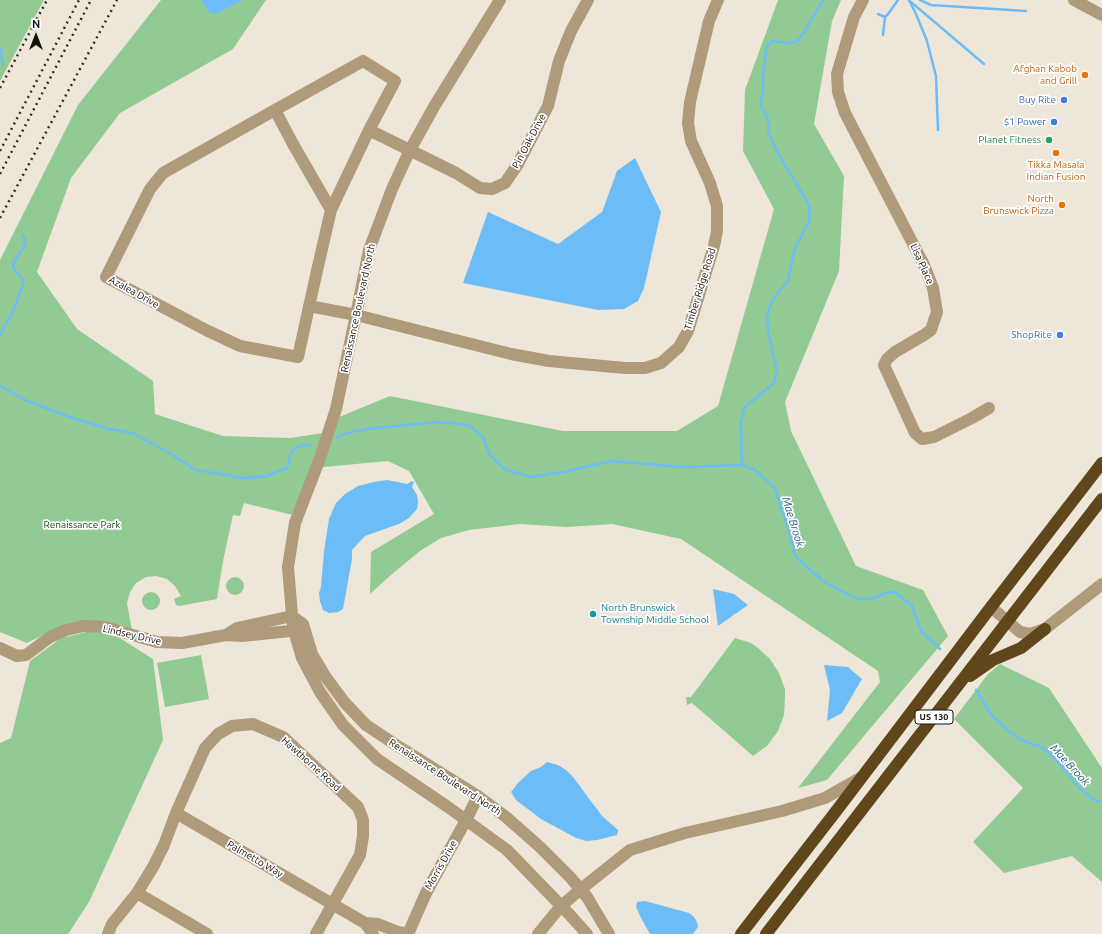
<!DOCTYPE html>
<style>
body{margin:0}
#map{position:relative;width:1102px;height:934px;overflow:hidden;background:#eee7d9;font-family:Ubuntu,sans-serif}
canvas{display:block}
.north{position:absolute;left:16px;top:16px;width:40px;height:40px;-webkit-text-stroke:3px #fff;paint-order:stroke;rotate:0deg;font-size:11px;font-weight:700;line-height:16px;text-align:center;color:#14120d}
.north::after{content:'';display:block;margin:auto;width:14px;height:18px;background:#14120d;clip-path:polygon(50% 0,100% 100%,50% 72%,0 100%)}
</style>
<div id="map">
<canvas width="1102" height="934"></canvas>
<div class="north">N</div>
</div>
<script>
const c = document.querySelector('canvas').getContext('2d');
c.lineJoin = 'round';
function fillPath(path, color) { c.fillStyle = color; c.fill(path, 'evenodd'); }
const shape = rows => new Path2D(rows.map(r => 'M' + r).join(''));
function strokePath(path, color, width, dash) { c.strokeStyle = color; c.lineWidth = width; c.lineCap = dash ? 'butt' : 'round'; c.setLineDash(dash || []); c.stroke(path); }
function label(font, color, halo, rows, align = 'center') {
  c.font = font + ' Ubuntu,sans-serif'; c.lineWidth = 3.5; c.setLineDash([]); c.textBaseline = 'middle'; c.strokeStyle = halo; c.fillStyle = color; for (const [text, x, y, turn = 0] of rows) {
    c.save(); c.translate(x, y); c.rotate((+turn || 0) * Math.PI / 180); c.textAlign = isNaN(turn) ? turn : align; if (halo) c.strokeText(text, 0, 0); c.fillText(text, 0, 0); c.restore();
  }
}
fillPath(shape([
 [0,0,44,0,0,81],
 [161,0,266,0,233,49,120,113,71,178,37,272,77,329,153,381,155,414,223,436,290,438,330,432,332,420,390,396,563,431,677,431,718,406,774,209,743,151,745,90,778,0,841,0,832,21,814,124,844,176,839,271,785,402,791,431,856,566,923,590,948,636,827,780,798,788,880,682,878,671,681,539,612,524,567,527,520,524,469,530,441,538,420,551,391,575,370,594,371,552,434,514,409,471,388,461,313,468,297,516,244,503,240,516,233,515,223,561,217,599,179,606,176,605,174,599,181,596,175,586,167,579,156,576,146,577,136,583,130,592,127,603,132,630,55,629,27,643,0,632,0,260,78,105],
 '226 586a9 9 0 1 1 18 0a9 9 0 1 1-18 0Z',
 '142 601a9 9 0 1 1 18 0a9 9 0 1 1-18 0Z',
 [104,628,153,659,163,740,89,902,68,934,0,934,0,743,11,738,30,661,61,638],
 [735,638,751,643,758,648,770,659,779,673,785,689,785,698,784,715,778,731,767,746,753,756,692,703,687,705,686,697,691,697],
 [201,655,209,699,165,707,157,663],
 [1000,664,1049,688,1102,768,1102,882,1072,856,1004,873,973,842,1023,788,954,719,988,674]
]), '#91ca93');
fillPath(shape([
 [201,0,243,0,220,12,215,14,209,12],
 [635,158,661,212,644,288,638,301,624,309,598,310,463,283,488,212,558,244,602,212,617,171],
 [387,480,407,484,412,481,414,482,412,487,417,495,418,502,417,509,409,518,399,524,365,536,352,550,352,559,343,609,338,612,329,613,323,610,320,601,319,593,321,587,324,551,329,519,336,503,345,494,358,486,374,482],
 [713,589,734,594,748,605,718,626],
 [824,665,848,667,862,679,842,713,827,721,830,690],
 [547,762,558,765,566,770,573,777,602,816,618,830,617,835,597,840,586,841,576,838,541,819,516,800,511,792,518,783,531,771,541,767],
 [645,901,689,913,694,917,697,922,698,927,693,934,650,934,641,918,636,907,637,902]
]), '#6cbdf7');
strokePath(shape([
 [909,0,916,14,927,41,936,76,938,130],
 [920,0,931,5,1026,11],
 [911,2,984,64],
 [878,14,885,17,888,14,898,0],
 [883,35,885,17],
 [0,49,3,64],
 [0,335,13,311,23,285,22,278,15,270,13,266,14,261,25,246,25,239,23,235],
 [0,386,25,400,72,418,109,429,133,433,171,454,196,470,243,478,267,476,287,468,292,451,298,447,310,444],
 [337,437,351,432,375,428,439,422,469,425,483,437,490,455,506,470,531,477,563,472,611,461,683,467,742,465,755,470,775,488,788,528,795,556,823,581,857,599,870,599,886,593,895,592,912,606,921,631,940,649],
 [742,465,741,423,744,408,774,383,777,372,768,332,767,315,773,299,788,281,795,248,810,220,809,205,776,150,768,132,769,121,760,104,763,92,763,72,767,46,772,41,785,43,796,42,803,34,823,0],
 [976,690,992,716,1009,731,1023,741,1042,747,1058,762,1081,790,1095,800,1102,802]
]), '#6cbdf7', 2.5);
strokePath(shape([
 [500,0,435,105,410,150,392,189,369,250,356,315,336,409,320,458,295,523,288,567,293,627,302,658,320,692,343,725,377,759,448,807,507,850,569,914,587,934],
 [863,0,854,17,837,74,838,92,845,113,924,265,933,288,937,312,931,330,924,335,895,352,887,359,884,365,915,433,922,439,934,437,972,418,989,408],
 [1074,0,1102,15],
 [363,61,395,81,369,130,331,210,316,275,298,357,240,346,206,330,106,277,150,189,163,173,275,110,363,61],
 [275,110,293,144,331,210],
 [369,130,456,173,480,188,492,189,505,183,518,164,548,106,559,61,571,31,588,0],
 [309,306,356,315,511,354,549,361,625,368,645,368,661,363,679,347,688,331,714,246,717,231,717,206,710,183,691,141,688,123,690,102,709,21,718,0],
 [991,607,1020,632,1030,634,1045,629,1102,584],
 [292,616,303,624,312,654,325,676,345,703,366,725,393,743,478,796,506,817,540,847,570,877,587,897,609,934],
 [226,635,237,628,292,616],
 [0,648,17,656,26,655,50,637,66,630,84,626,105,627,157,642,182,643,226,635,242,636,290,631,300,626],
 [176,813,365,923,373,934],
 [137,893,207,934],
 [365,923,378,924,398,932,408,934],
 [108,934,112,924,137,893,153,867,164,845,176,813,205,748,218,734,232,726,253,724,283,737,358,807,363,820,363,836,360,855,316,934],
 [408,934,426,893,466,820,478,796],
 [538,934,561,906,581,889,630,850,685,833,782,811,825,798,862,777]
]), '#af9a7a', 12);
strokePath(shape([
 [970,676,993,660,1021,648,1045,629],
 [741,934,837,810,991,607,1102,463],
 [766,934,1102,499]
]), '#60471b', 12);
strokePath(shape([
 [0,88,47,0],
 [0,151,79,0],
 [0,174,91,0],
 [0,218,117,0]
]), '#322f29', 2.5, [2, 4]);
for (const [x, y, r, color] of [
 [1085,75,4,"#e8710a"],
 [1064,100,4,"#3f7fe0"],
 [1054,122,4,"#3f7fe0"],
 [1049,140,4,"#2e9e5b"],
 [1056,153,4,"#e8710a"],
 [1062,205,4,"#e8710a"],
 [1060,335,4,"#3f7fe0"],
 [593,614,4,"#0f9aa8"]
]) { const dot = new Path2D(); dot.arc(x, y, r, 0, 2 * Math.PI); c.fillStyle = color; c.fill(dot); strokePath(dot, '#fff', 1.5); }
for (const [x, y, w] of [
 [934,717,38]
]) { const box = new Path2D(); box.roundRect(x - w / 2, y - 7, w, 14, 3); c.fillStyle = '#fff'; c.fill(box); strokePath(box, '#14120d', 1); }
label('bold 9px', '#14120d', null, [
 ["US 130",934,717]
]);
label('10px', '#c56008', '#fff', [
 ["Afghan Kabob",1077,69],
 ["and Grill",1077,81],
 ["Tikka Masala",1056,165,"center"],
 ["Indian Fusion",1056,177,"center"],
 ["North",1054,199],
 ["Brunswick Pizza",1054,211]
], 'right');
label('10px', '#366cbe', '#fff', [
 ["Buy Rite",1056,100],
 ["$1 Power",1046,122],
 ["ShopRite",1052,335]
], 'right');
label('10px', '#27864d', '#fff', [
 ["Planet Fitness",1041,140]
], 'right');
label('10px', '#14120d', '#fff', [
 ["Pin Oak Drive",529,141,-62],
 ["Lisa Place",922,264,66],
 ["Timber Ridge Road",700,289,-73],
 ["Azalea Drive",134,292,29],
 ["Renaissance Boulevard North",358,308,-78],
 ["Lindsey Drive",132,635,13],
 ["Hawthorne Road",311,764,42],
 ["Renaissance Boulevard North",445,777,33],
 ["Palmetto Way",255,859,30],
 ["Morris Drive",441,865,-61]
]);
label('10px', '#19481e', '#fff', [
 ["Renaissance Park",82,525]
]);
label('10px', '#0d838f', '#fff', [
 ["North Brunswick",601,608],
 ["Township Middle School",601,620]
], 'left');
label('italic 11px', '#1d597f', '#fff', [
 ["Mae Brook",793,522,73],
 ["Mae Brook",1070,765,47]
]);
</script>
